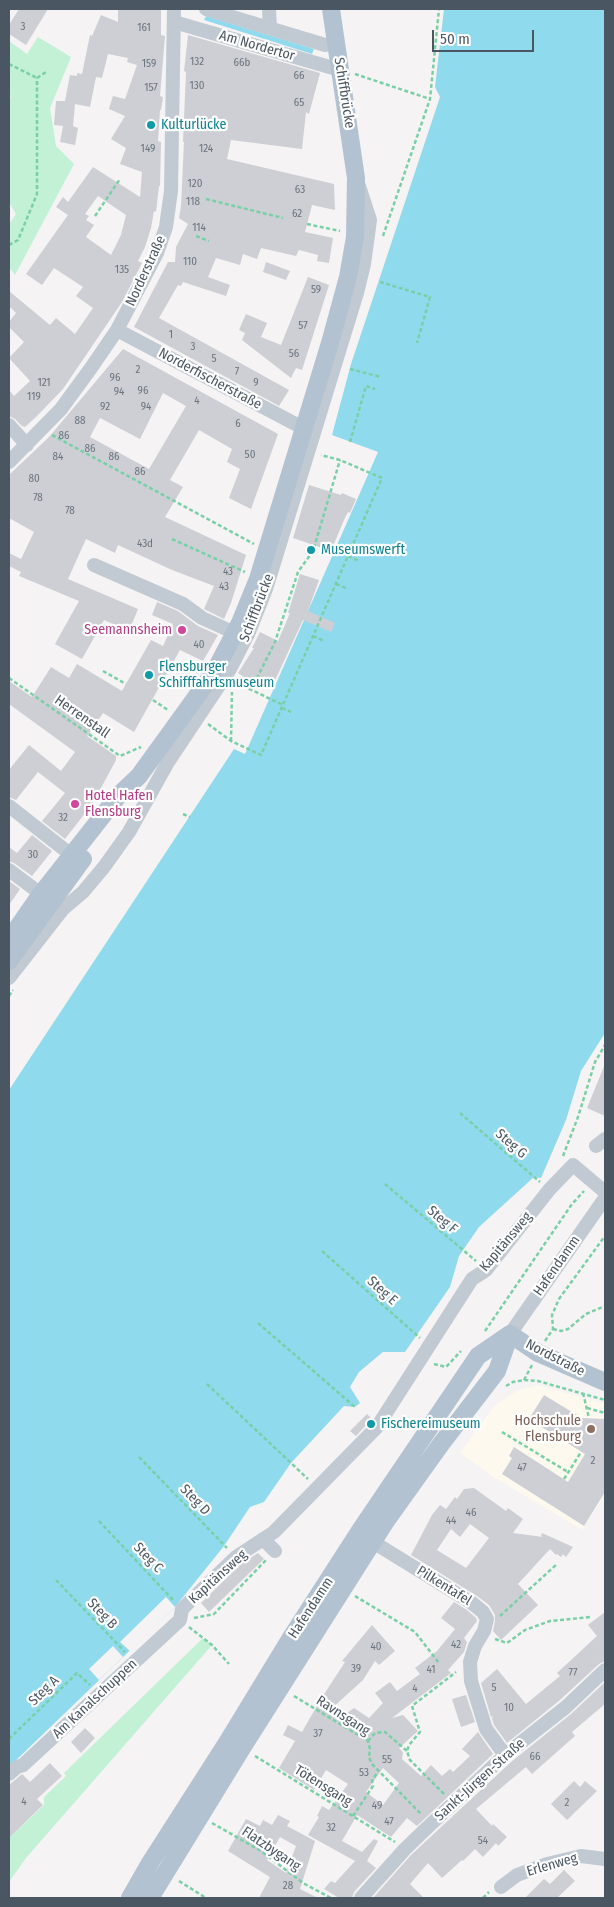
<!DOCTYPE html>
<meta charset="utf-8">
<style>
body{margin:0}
#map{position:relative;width:614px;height:1907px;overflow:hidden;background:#f5f3f3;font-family:"Fira Sans Condensed",sans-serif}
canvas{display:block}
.frame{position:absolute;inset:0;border:10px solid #4a5661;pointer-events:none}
.scale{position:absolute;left:432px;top:30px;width:102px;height:22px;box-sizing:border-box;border:2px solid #4a5661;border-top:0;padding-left:6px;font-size:15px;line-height:18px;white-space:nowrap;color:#4a5661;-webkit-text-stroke:4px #fff;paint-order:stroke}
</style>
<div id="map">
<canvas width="614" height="1907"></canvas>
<div class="frame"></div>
<div class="scale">50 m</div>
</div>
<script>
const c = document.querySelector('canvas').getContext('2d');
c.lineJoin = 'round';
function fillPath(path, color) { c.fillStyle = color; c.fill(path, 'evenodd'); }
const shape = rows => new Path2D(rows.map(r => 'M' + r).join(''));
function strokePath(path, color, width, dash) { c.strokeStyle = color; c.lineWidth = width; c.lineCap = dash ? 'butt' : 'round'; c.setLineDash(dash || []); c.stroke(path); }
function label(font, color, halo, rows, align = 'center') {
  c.font = font + ' "Fira Sans Condensed",sans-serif'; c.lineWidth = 4.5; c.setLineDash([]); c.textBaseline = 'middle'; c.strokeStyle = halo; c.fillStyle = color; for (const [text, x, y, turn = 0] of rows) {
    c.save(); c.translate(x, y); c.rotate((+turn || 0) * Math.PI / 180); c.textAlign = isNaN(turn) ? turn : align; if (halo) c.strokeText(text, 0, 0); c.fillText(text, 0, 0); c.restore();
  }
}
fillPath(shape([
 [538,1385,605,1404,605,1494,582,1530,495,1478,460,1453,494,1406,518,1390]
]), '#fdf9ef');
fillPath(shape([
 [38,37,71,57,50,108,56,146,74,164,15,275,9,267,9,224,16,214,9,202,9,100,11,96,9,94,9,41,27,54],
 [203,1638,212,1645,26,1858,9,1882,9,1838,44,1805,44,1797,66,1776,64,1773]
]), '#c3f1d5');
fillPath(shape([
 [444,9,605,9,605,1033,581,1071,566,1120,541,1178,534,1177,479,1227,459,1256,450,1287,405,1352,383,1352,359,1372,350,1387,360,1403,355,1407,344,1406,291,1463,264,1502,250,1507,224,1546,175,1607,9,1767,9,1090,234,749,245,754,378,452,332,435,351,364,440,97,435,87],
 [206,16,314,49,312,54,204,20]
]), '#90daee');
fillPath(shape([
 [166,1597,175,1607,130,1651,120,1642],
 [113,1646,123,1657,99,1680,89,1669]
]), '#f5f3f3');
fillPath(shape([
 [19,9,48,9,26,45,9,34,9,25],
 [118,9,161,9,161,35,165,36,160,96,163,97,161,110,160,110,158,141,161,142,160,186,159,186,156,212,154,211,151,228,145,247,138,261,142,263,122,302,63,389,37,416,25,427,22,426,15,419,9,416,9,390,14,396,30,381,9,358,24,342,9,327,9,322,16,313,9,306,9,291,50,325,56,318,75,334,93,308,76,296,83,287,54,268,42,285,26,274,68,215,56,207,63,197,68,202,93,167,140,197,142,172,120,164,126,148,111,139,125,116,109,109,113,96,125,99,137,65,127,62,128,58,108,54,102,78,96,77,90,107,75,104,73,126,78,128,75,145,60,142,63,126,54,125,56,101,65,101,70,75,77,76,77,73,82,74,90,35,92,36,101,15,118,22],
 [98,196,126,215,121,235,111,255,86,237,94,225,86,220,89,216,85,214],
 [188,35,320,73,309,114,306,112,302,149,231,140,227,159,334,184,335,210,312,205,305,232,333,238,329,263,317,261,318,255,299,250,296,256,261,248,257,259,243,254,240,265,216,258,208,277,230,285,226,296,183,282,181,286,178,285,159,318,289,390,279,406,134,327,168,262,175,262,176,247,188,224,179,218,181,206,184,142,183,142,186,72,184,71],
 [266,262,290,271,286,280,263,272],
 [308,277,329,285,302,370,296,368,291,378,242,340,245,333,239,330,246,314,267,323,261,337,281,345],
 [123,349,278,434,251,509,229,498,240,469,227,462,232,449,199,430,170,480,183,487,165,517,246,555,231,603,224,619,204,609,214,586,172,570,118,545,115,553,86,539,68,579,138,609,129,631,104,620,82,659,55,644,79,601,19,576,21,572,9,566,9,553,21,559,34,532,9,518,9,475,49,437],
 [163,393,186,406,149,469,90,437,100,418,140,439],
 [309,485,341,495,342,493,356,499,350,513,348,512,344,520,331,551,293,538],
 [300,574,319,580,308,611,335,623,331,632,303,620,271,689,251,679,250,681,238,673,254,648,252,648,260,632,278,641,290,613,288,613],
 [157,602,178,611,198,626,218,635,203,661,180,650,134,732,103,713,87,736,116,756,116,760,93,803,65,839,42,821,65,793,38,772,16,800,9,797,9,770,29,745,61,771,75,752,9,704,9,681,32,697,51,667,69,678,77,664,122,691,151,640,163,646,173,624,152,615],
 [32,835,52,851,32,876,14,863,9,861,9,847,17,853],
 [9,881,20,889,9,905],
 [605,1064,605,1116,587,1108],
 [544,1395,582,1418,605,1419,605,1492,584,1526,502,1474,512,1458,509,1456,514,1447,568,1482,585,1454,529,1419],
 [367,1414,372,1419,356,1436,350,1431],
 [474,1488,506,1511,508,1508,523,1519,513,1533,543,1537,541,1536,542,1533,573,1547,566,1557,563,1554,561,1557,557,1554,556,1555,550,1549,518,1584,538,1605,501,1640,493,1631,495,1621,495,1615,489,1605,477,1596,411,1555,432,1515,440,1505,446,1509,455,1497,457,1499,464,1489],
 [470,1524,489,1538,466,1568,437,1550,451,1529,460,1537],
 [258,1553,264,1559,209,1612,201,1603,241,1564],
 [454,1602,467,1610,476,1618,477,1621,464,1638,467,1642,464,1652,448,1670,451,1673,392,1718,403,1715,418,1731,399,1748,403,1752,402,1759,421,1776,431,1765,442,1776,450,1769,453,1772,470,1756,462,1749,478,1732,493,1754,417,1826,407,1818,391,1837,357,1815,342,1841,362,1852,374,1839,378,1841,367,1861,376,1868,354,1892,352,1898,339,1898,324,1889,331,1881,335,1883,355,1861,308,1835,319,1817,317,1816,322,1806,329,1810,348,1784,326,1770,314,1790,279,1768,295,1741,283,1735,288,1725,302,1732,318,1704,317,1699,321,1699,345,1662,342,1661,372,1625,395,1651,379,1665,375,1661,363,1680,330,1710,337,1719,336,1721,354,1708,369,1718,383,1703,375,1693,390,1682,397,1691,420,1674,415,1668,437,1651,455,1629,441,1618],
 [383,1768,399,1783,383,1805,366,1792],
 [605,1612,605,1661,599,1664,560,1700,507,1743,494,1725,492,1718,493,1716,491,1717,481,1683,497,1669,526,1704,560,1676,557,1673,597,1636,588,1625],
 [605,1682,605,1704,572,1732,575,1736,532,1774,526,1767,476,1809,492,1826,493,1824,507,1837,498,1846,496,1843,483,1857,475,1849,463,1861,462,1860,442,1878,428,1863,410,1884,424,1898,373,1898,411,1855,511,1762,571,1714],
 [466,1695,475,1722,461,1727,452,1699],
 [85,1728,95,1738,81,1753,71,1742],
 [50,1763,62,1776,37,1799,43,1805,9,1838,9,1785,22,1774,30,1782],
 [574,1781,580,1787,585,1781,597,1791,567,1820,551,1804],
 [278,1815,290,1821,287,1826,315,1841,300,1889,318,1898,259,1898,270,1877,228,1851,246,1819,260,1826,263,1820,272,1825],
 [280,1837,296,1846,286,1873,267,1860],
 [564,1870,575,1881,557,1898,525,1898,544,1879,550,1884]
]), '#cdcfd5');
strokePath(shape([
 [9,64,37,78],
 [355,74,430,99],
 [37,78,46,72],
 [206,199,283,218],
 [95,216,120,179],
 [307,224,340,231],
 [196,236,209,241],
 [383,236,430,99,439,9],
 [9,245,18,240,37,194,37,78],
 [380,282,430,297,417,343],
 [350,369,381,377],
 [52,435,254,544],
 [350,442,366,386,375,389],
 [172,539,245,572],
 [348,556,359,561],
 [336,584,346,588],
 [313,636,324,641],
 [103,671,126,684],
 [9,678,120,756,141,747],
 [237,683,283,705],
 [251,690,275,642,298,572,313,551,340,460],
 [153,700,168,710],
 [282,708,291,712],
 [208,724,231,741,261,755,382,478,340,460,321,455],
 [231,741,232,692],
 [183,814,190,817],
 [9,996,13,990],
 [460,1113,540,1182],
 [563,1156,578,1117,595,1062,605,1045],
 [385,1184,476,1261],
 [322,1251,420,1338],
 [258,1323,355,1407],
 [553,1329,561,1331,568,1329,586,1314,605,1306],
 [485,1331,572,1204,584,1191],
 [545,1341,553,1329,552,1315,559,1299,605,1236],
 [434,1364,446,1367,461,1351],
 [524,1380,532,1365],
 [207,1384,308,1479],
 [506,1386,513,1382,524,1380,538,1381,605,1400],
 [583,1393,589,1418],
 [587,1408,605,1413],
 [502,1432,568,1472],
 [139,1457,227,1548],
 [564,1479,581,1452],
 [99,1521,173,1600],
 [56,1580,125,1652],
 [355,1596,415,1632,439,1663],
 [500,1616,557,1564],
 [194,1618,214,1614,267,1559],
 [189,1627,212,1645,229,1664],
 [495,1639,507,1643,525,1630,550,1621,591,1617],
 [294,1696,368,1741,370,1749,369,1757,372,1764,422,1815],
 [9,1739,77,1673,90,1685],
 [368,1741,375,1733,385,1732,407,1751],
 [255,1756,395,1842],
 [444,1794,410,1760,407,1751,409,1745,420,1732,412,1706,456,1672],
 [353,1816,373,1786,372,1781,378,1771],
 [212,1823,261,1851,303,1883,331,1898],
 [179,1881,206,1898],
 [483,1898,489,1892]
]), '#7ad0a6', 2.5, [4, 2.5]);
strokePath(shape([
 [206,9,325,45],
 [269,9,270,28],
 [174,22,340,70],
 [117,330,303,428],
 [9,425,27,445],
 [9,462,61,409,91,368,117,330,157,253,166,227,171,191,174,9],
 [94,565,183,604,202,618,235,633],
 [9,806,79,861],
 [9,870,41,894],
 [9,978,63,909,83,892,104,867,129,832,168,762,230,669,249,632,266,589,357,293,364,264,370,220,359,186],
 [596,1146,605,1139],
 [510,1334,605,1198],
 [263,1539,275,1551],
 [373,1542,472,1603,483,1612,487,1619,484,1631,475,1646,470,1662,471,1681,486,1729,505,1755],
 [9,1774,17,1767,23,1765,180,1620,182,1609,236,1557,274,1532,377,1427,472,1279,486,1270,549,1190,573,1165,605,1192],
 [501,1887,517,1875,547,1864,581,1856,605,1859],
 [361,1898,405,1849,431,1824,505,1755,566,1707,605,1670]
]), '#c1cad2', 14);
strokePath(shape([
 [9,940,41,894,119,795,139,776,215,671,240,623,258,579,330,343,348,277,355,237,356,178,331,9],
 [9,961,83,859],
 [510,1334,538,1353,605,1382],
 [130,1898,150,1863,228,1741,292,1636,359,1532,478,1356,510,1334],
 [150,1898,242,1748,386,1521,441,1444,497,1371,510,1334]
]), '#b3c2d1', 18);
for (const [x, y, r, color] of [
 [151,125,5,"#0f9aa8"],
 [311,550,5,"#0f9aa8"],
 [182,630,5,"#d1479c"],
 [149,675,5,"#0f9aa8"],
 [75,804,5,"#d1479c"],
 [371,1424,5,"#0f9aa8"],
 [591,1429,5,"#8d6e63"]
]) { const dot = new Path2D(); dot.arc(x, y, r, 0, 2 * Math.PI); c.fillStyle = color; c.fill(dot); strokePath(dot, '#fff', 2); }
label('11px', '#6b747e', null, [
 ["3",23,27],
 ["161",144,28],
 ["132",197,62],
 ["66b",242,63],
 ["159",149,64],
 ["66",299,76],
 ["130",197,86],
 ["157",151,88],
 ["65",299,103],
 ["149",148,149],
 ["124",206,149],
 ["120",195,184],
 ["63",300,190],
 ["118",193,202],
 ["62",297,214],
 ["114",199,228],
 ["110",190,262],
 ["135",122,270],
 ["59",316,290],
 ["57",303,326],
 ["1",171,335],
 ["3",193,347],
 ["56",294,354],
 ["5",214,359],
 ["2",138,370],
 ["7",237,372],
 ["96",115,378],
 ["121",44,383],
 ["9",256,383],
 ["96",143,391],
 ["94",119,392],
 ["119",34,397],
 ["4",197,401],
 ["92",105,407],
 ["94",146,407],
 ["88",80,421],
 ["6",238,424],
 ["86",64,436],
 ["86",90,449],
 ["50",250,455],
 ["84",58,457],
 ["86",114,457],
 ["86",140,472],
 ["80",34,479],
 ["78",38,498],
 ["78",70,511],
 ["43d",145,544],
 ["43",228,572],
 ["43",224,587],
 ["40",199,645],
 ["32",63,818],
 ["30",33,855],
 ["2",593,1461],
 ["47",522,1468],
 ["46",471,1513],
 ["44",451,1521],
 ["42",456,1645],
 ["40",376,1647],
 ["39",356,1669],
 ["41",431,1670],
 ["77",573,1673],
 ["5",494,1688],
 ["4",415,1689],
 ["10",509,1708],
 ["37",318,1734],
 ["66",535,1757],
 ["55",387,1760],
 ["53",364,1773],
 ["4",24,1802],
 ["2",567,1803],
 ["49",377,1806],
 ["47",389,1822],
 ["32",331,1828],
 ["54",483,1841],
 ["28",288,1886]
]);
label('14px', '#4a5661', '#fff', [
 ["Am Nordertor",257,46,16],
 ["Schiffbrücke",344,93,81],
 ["Norderstraße",146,271,-65],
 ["Norderfischerstraße",210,379,28],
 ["Schiffbrücke",257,608,-69],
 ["Herrenstall",82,717,35],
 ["Steg G",511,1144,41],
 ["Steg F",442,1220,40],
 ["Kapitänsweg",506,1242,-50],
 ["Hafendamm",557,1266,-55],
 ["Steg E",382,1291,42],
 ["Nordstraße",555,1358,27],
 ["Steg D",195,1500,46],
 ["Steg C",148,1558,46],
 ["Kapitänsweg",218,1577,-42],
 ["Pilkentafel",444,1586,32],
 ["Hafendamm",311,1608,-57],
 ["Steg B",102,1614,46],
 ["Steg A",44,1691,-44],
 ["Am Kanalschuppen",95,1699,-43],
 ["Ravnsgang",343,1716,33],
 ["Sankt-Jürgen-Straße",480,1780,-42],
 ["Tötensgang",323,1786,32],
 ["Flatzbygang",271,1849,34],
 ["Erlenweg",552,1865,-16]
]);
label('14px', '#0d838f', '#fff', [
 ["Kulturlücke",161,125],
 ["Museumswerft",321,550],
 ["Flensburger",159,667],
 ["Schifffahrtsmuseum",159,683],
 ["Fischereimuseum",381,1424]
], 'left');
label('14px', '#b23c85', '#fff', [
 ["Seemannsheim",172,630],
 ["Hotel Hafen",85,796,"left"],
 ["Flensburg",85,812,"left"]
], 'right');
label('14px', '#785e54', '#fff', [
 ["Hochschule",581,1421],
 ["Flensburg",581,1437]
], 'right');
</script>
